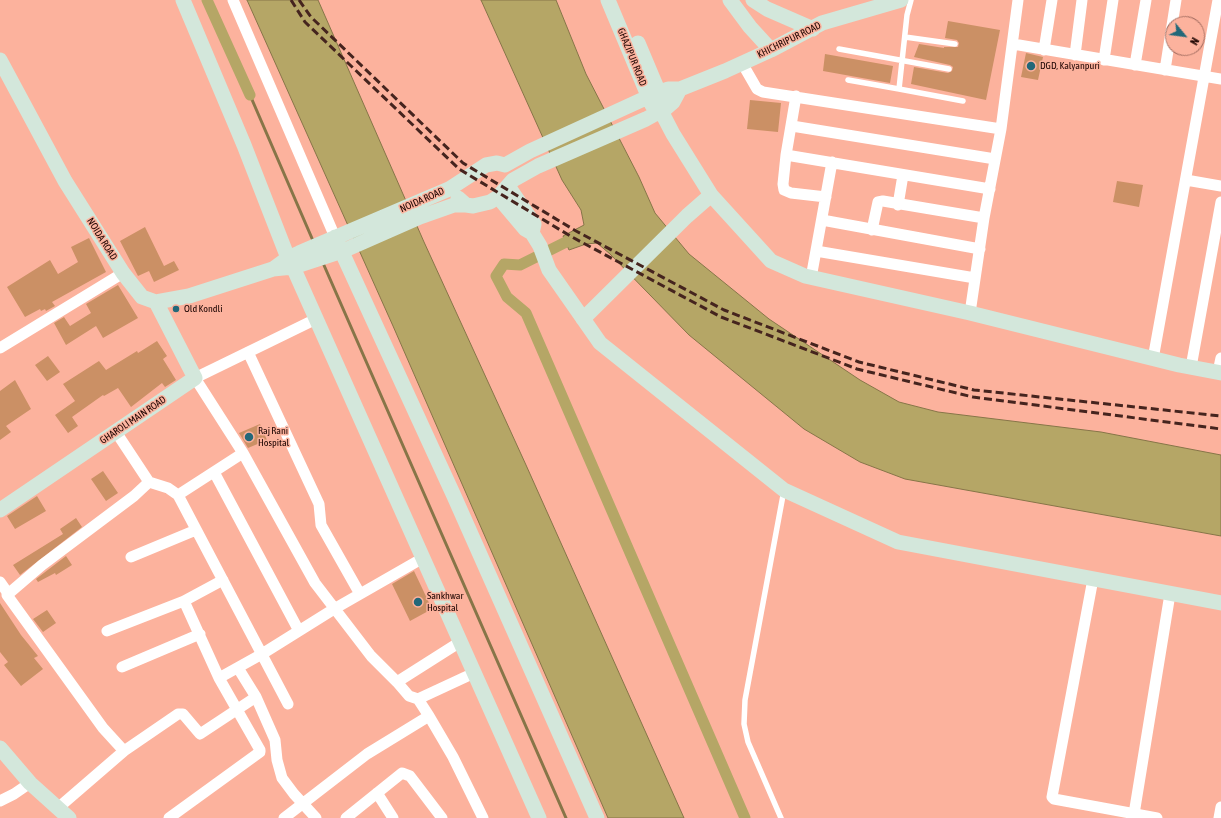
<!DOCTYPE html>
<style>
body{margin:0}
#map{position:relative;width:1221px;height:818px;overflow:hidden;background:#fcb29d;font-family:"Asap Condensed",sans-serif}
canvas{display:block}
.north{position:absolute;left:1165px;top:16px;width:40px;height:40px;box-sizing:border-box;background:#fcb29d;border:1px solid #a26c5f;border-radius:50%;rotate:119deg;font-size:11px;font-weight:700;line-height:16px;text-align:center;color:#1c0401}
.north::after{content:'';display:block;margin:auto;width:14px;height:18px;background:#236879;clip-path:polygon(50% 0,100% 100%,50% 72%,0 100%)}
</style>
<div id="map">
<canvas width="1221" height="818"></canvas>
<div class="north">N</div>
</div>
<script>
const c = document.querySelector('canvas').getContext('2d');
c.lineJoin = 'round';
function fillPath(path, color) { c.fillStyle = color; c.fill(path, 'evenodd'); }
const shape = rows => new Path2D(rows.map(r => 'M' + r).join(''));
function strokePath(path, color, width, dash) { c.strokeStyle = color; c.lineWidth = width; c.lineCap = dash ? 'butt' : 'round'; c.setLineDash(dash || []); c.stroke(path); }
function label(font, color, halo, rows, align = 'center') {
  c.font = font + ' "Asap Condensed",sans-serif'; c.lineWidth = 3; c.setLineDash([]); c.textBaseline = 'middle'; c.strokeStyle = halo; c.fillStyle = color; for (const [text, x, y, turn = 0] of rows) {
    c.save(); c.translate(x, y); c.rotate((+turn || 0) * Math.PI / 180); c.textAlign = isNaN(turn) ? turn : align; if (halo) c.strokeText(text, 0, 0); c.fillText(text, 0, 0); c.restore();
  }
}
const water = shape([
 [247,0,318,0,424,242,526,465,684,818,608,818,393,326,247,0],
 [481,0,556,0,586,74,639,177,655,213,689,254,769,319,860,380,899,402,938,412,1101,432,1221,455,1221,536,905,479,860,462,804,429,689,335,610,254,597,243,586,244,569,250,563,236,584,225,581,210,562,180,481,0]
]);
fillPath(water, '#b5a666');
strokePath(water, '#877548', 1);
strokePath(shape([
 [250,95,314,243],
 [323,263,566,818]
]), '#877548', 3);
strokePath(shape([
 [207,0,250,95],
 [566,242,520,265,504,264,496,276,507,297,526,313,745,818]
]), '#b5a666', 11);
fillPath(shape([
 [948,21,1000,30,986,100,911,84,914,67,948,73,952,71,953,67,950,65,914,57,919,44,944,48,944,47,958,47,959,43,957,40,945,38],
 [1026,53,1043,57,1038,80,1021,77],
 [825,54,893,66,890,83,823,71],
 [750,100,781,103,778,132,747,129],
 [1117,181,1143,185,1139,207,1113,202],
 [145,227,164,266,174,261,179,270,154,282,149,271,138,276,120,241],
 [89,238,106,272,52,302,55,306,46,311,45,309,41,311,40,309,25,317,7,287,50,260,58,274,78,262,71,247],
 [118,285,138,318,103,338,96,326,66,345,54,323,64,317,70,326,91,313,86,304],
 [157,341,167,356,163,359,176,380,165,387,162,383,131,407,118,388,104,396,103,395,72,417,78,426,68,433,55,415,75,401,63,384,99,361,106,370,137,351,138,353],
 [48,356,60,372,47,381,35,365],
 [15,380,31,409,6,426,11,432,0,440,0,391],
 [260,424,267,440,248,448,239,433],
 [103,471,118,493,106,501,91,479],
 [37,496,46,511,15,529,7,516],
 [76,518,82,527,20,575,13,565,63,534,60,529],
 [66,556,72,565,56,575,55,573,38,582,36,579],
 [414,571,432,609,410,621,392,584],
 [0,603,21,635,38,656,34,658,43,669,21,686,4,665,8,662,0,652],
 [47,610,56,623,43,632,33,619]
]), '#cb9065');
strokePath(shape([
 [911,0,907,15,899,89,963,101],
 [905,37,955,44],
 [839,49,949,69],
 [848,80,899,89],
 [781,818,748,742,744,724,745,700,784,490]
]), '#fff', 5.5);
strokePath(shape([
 [233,0,335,237],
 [1013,44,1221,79],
 [1044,50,1052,0],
 [1075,55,1082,0],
 [1104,60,1113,0],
 [742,63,757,89,763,92,1001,129],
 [1135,65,1146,0],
 [1165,70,1176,0],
 [796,96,786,155,783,184,784,190,791,193,826,197],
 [792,126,995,159],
 [786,155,990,189],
 [1186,180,1221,186],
 [898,205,903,175],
 [822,220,980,249],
 [872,230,878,202,883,201,984,218],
 [816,251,975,278],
 [811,278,832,162],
 [970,313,984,218,1001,129,1018,0],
 [316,319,195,378,243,453,315,583,371,656,397,682,460,642],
 [0,348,123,273],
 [248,352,319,504,321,525,360,594],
 [1153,359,1218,0],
 [1191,367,1221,202],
 [1218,372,1221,358],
 [214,472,299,631],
 [149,482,168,488,178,495,288,704],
 [178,495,243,453],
 [131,557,196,530],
 [1093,579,1052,797,1054,799,1157,818],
 [0,582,7,592],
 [107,631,184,601,223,580],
 [122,667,200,634],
 [238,668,256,697,275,740,277,760,282,778,294,794,316,818],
 [219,678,262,654,334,609,423,558],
 [397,682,409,696,418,699,474,673],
 [418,699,429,716],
 [124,751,178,714,183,714,200,734,256,697],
 [377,793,393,818],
 [0,801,14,794,30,783],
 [58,808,124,751,103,728,7,595,42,565,134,496,149,482,116,432],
 [1134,814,1170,594],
 [169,818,260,752,260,750,219,678,184,601],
 [284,818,367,754,429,716,453,757,483,818],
 [346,818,402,773,410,776,442,818],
 [1219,818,1221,807]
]), '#fff', 11);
strokePath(shape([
 [183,0,244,145,288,258],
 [608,0,652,105],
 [730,0,750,27,771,50],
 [753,0,767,9,813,29],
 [638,43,662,100],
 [0,60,65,181,123,273,142,297,156,302,189,296,273,269,293,267,345,250,420,217,454,205,466,205],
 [661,111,673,134,711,195,771,261,805,276,970,313,1179,365,1221,373],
 [508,186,534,224,532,233],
 [498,197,525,229,532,233,540,246,549,270,600,343,784,490,898,542,1221,603],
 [458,198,466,205,473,206,490,202,498,197,513,180,538,166,646,119,666,108,673,102,680,89],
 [335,237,454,496,597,818],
 [293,267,539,818],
 [273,269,288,258,299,253,449,189,486,165,497,163,505,165,530,151,659,92,668,89,680,89,725,71,771,50,822,23,901,0],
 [583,319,687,216,711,195],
 [0,510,195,378,156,302],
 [0,748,30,783,69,818]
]), '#d3e7db', 15);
strokePath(shape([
 [291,0,305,22,459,169,572,237,721,317,857,369,973,397,1221,429],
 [299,0,311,17,463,163,576,231,724,310,859,362,974,390,1221,416]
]), '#45241e', 3, [8, 4]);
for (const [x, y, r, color] of [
 [1031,66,5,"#236879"],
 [176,309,4,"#236879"],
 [249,437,5,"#236879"],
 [418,602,5,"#236879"]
]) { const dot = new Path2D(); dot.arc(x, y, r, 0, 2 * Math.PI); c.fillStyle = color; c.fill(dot); strokePath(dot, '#fcb29d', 1.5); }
label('10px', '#1c0401', '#fcb29d', [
 ["KHICHRIPUR ROAD",789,40,-26],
 ["GHAZIPUR ROAD",632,57,68],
 ["NOIDA ROAD",422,200,-24],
 ["NOIDA ROAD",102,239,58],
 ["GHAROLI MAIN ROAD",133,420,-34]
]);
label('10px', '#1c0401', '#fcb29d', [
 ["DGD, Kalyanpuri",1040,66],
 ["Old Kondli",184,309],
 ["Raj Rani",258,431],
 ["Hospital",258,443],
 ["Sankhwar",427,596],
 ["Hospital",427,608]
], 'left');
</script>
